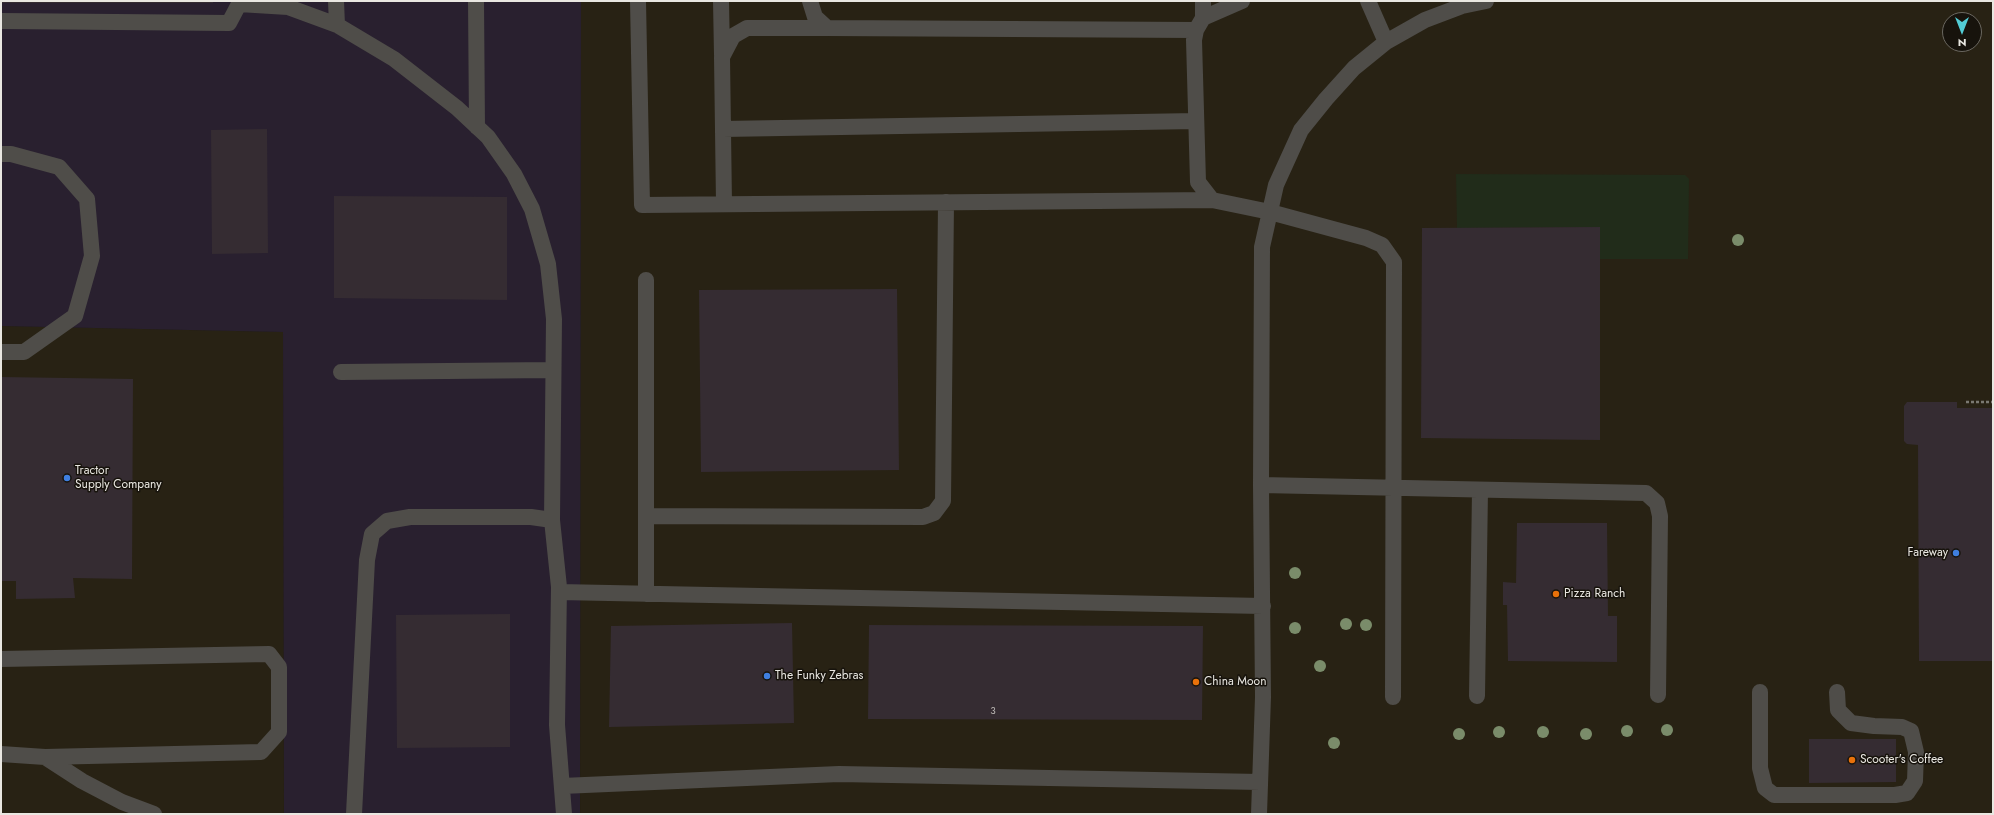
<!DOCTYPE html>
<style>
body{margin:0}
#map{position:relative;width:1994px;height:815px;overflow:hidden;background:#201d15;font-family:Jost,sans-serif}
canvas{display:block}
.frame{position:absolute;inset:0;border:2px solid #e9e7e1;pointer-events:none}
.north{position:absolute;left:1942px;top:12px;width:40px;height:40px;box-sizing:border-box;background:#17130c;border:1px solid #6b6861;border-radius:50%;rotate:180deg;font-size:11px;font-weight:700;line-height:16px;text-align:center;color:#e9e7e1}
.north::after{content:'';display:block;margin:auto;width:14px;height:18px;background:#52ccd5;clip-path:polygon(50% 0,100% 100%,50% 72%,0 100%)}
</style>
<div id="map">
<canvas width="1994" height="815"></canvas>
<div class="frame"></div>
<div class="north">N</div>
</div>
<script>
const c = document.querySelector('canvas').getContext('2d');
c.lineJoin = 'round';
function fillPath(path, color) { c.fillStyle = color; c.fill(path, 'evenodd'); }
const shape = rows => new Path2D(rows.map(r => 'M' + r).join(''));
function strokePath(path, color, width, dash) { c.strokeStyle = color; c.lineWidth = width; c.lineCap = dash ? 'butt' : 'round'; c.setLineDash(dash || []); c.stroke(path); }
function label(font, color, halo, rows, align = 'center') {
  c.font = font + ' Jost,sans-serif'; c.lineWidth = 3; c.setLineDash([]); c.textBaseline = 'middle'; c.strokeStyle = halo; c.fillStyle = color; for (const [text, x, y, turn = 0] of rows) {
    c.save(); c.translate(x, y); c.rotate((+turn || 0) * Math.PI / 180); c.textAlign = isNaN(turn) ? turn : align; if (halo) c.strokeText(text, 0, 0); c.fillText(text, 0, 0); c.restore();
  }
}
fillPath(shape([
 [581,1,1993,1,1993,814,580,814],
 [1950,20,1974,20,1974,44,1950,44],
 [1,326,283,332,284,814,1,814]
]), '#282214');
fillPath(shape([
 [1,1,581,1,580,814,284,814,283,332,1,326]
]), '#29202f');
fillPath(shape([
 [1456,174,1685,175,1689,179,1688,259,1600,259,1599,227,1457,228]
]), '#212c1a');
fillPath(shape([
 [1,1,213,1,213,3,1,3],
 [267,129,268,253,212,254,211,130],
 [334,196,507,197,507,300,334,298],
 [1600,227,1600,440,1421,438,1422,228],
 [897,289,899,470,701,472,699,290],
 [1,377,133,379,132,579,73,578,75,598,16,599,16,581,1,581],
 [1907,402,1957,402,1957,408,1993,408,1993,661,1919,661,1918,445,1907,444,1904,441,1904,406],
 [1517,523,1607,523,1608,616,1617,616,1617,662,1508,661,1507,605,1503,605,1503,582,1516,583],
 [510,614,510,747,397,748,396,615],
 [792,623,794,723,609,727,611,626],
 [869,625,1203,626,1202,720,868,719],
 [1809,739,1896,739,1896,782,1809,783]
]), '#352c32');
strokePath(shape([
 [1966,402,1993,402]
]), '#7a7871', 2.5, [3, 2]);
strokePath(shape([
 [336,1,337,25],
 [476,1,477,127],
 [638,1,642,205,1212,200],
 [721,1,722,55],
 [810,1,815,17,827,28,1196,30],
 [1203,1,1203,18],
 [1242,1,1203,18,1196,30,1194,40,1198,182,1212,200,1270,212,1366,238,1382,245,1394,262,1393,697],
 [1368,1,1386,42],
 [1,21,229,23,239,4,288,7,337,25,394,59,457,108,488,137,514,174,532,209,548,264,554,319,552,520,559,587,557,725,564,814],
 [723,129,1196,121],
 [1,154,11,154,59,167,87,199,92,256,75,316,24,352,1,352],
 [724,204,722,57,733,36,747,28,827,28],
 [341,372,552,370],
 [1261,485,1646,493,1657,503,1660,516,1658,695],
 [646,516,923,517,934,513,943,501,946,202],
 [559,592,1263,606],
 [646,594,646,280],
 [1,659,269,654,279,667,279,732,261,752,45,757],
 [1760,692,1760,768,1765,788,1774,795,1895,795,1907,793,1915,781,1916,752,1911,731,1902,727,1874,726,1851,723,1838,710,1837,692],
 [1477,696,1480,490],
 [1,754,45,757,82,781,122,802,154,814],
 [562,786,839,774,1260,782],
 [354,814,367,560,372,534,387,521,410,517,531,517,552,520],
 [1259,814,1263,697,1261,485,1262,247,1276,185,1301,130,1326,99,1354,68,1386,42,1425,20,1462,6,1486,1]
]), '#4f4d49', 16);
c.fillStyle = '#7a8c6a';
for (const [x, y] of [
 [1738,240],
 [1295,573],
 [1346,624],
 [1366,625],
 [1295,628],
 [1320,666],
 [1667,730],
 [1627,731],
 [1499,732],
 [1543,732],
 [1459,734],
 [1586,734],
 [1334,743]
]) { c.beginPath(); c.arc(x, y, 6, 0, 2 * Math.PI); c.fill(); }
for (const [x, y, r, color] of [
 [67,478,4,"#3f7fe0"],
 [1956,553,4,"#3f7fe0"],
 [1556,594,4,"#e8710a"],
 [767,676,4,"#3f7fe0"],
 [1196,682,4,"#e8710a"],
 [1852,760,4,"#e8710a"]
]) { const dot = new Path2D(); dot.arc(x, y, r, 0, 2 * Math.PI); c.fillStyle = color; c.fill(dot); strokePath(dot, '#17130c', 1.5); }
label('10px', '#bcb8b5', null, [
 ["3",993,712]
]);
label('12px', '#e9e7e1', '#17130c', [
 ["Tractor",75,471],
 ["Supply Company",75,485],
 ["Fareway",1948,553,"right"],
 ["Pizza Ranch",1564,594],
 ["The Funky Zebras",775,676],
 ["China Moon",1204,682],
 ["Scooter's Coffee",1860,760]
], 'left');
</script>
